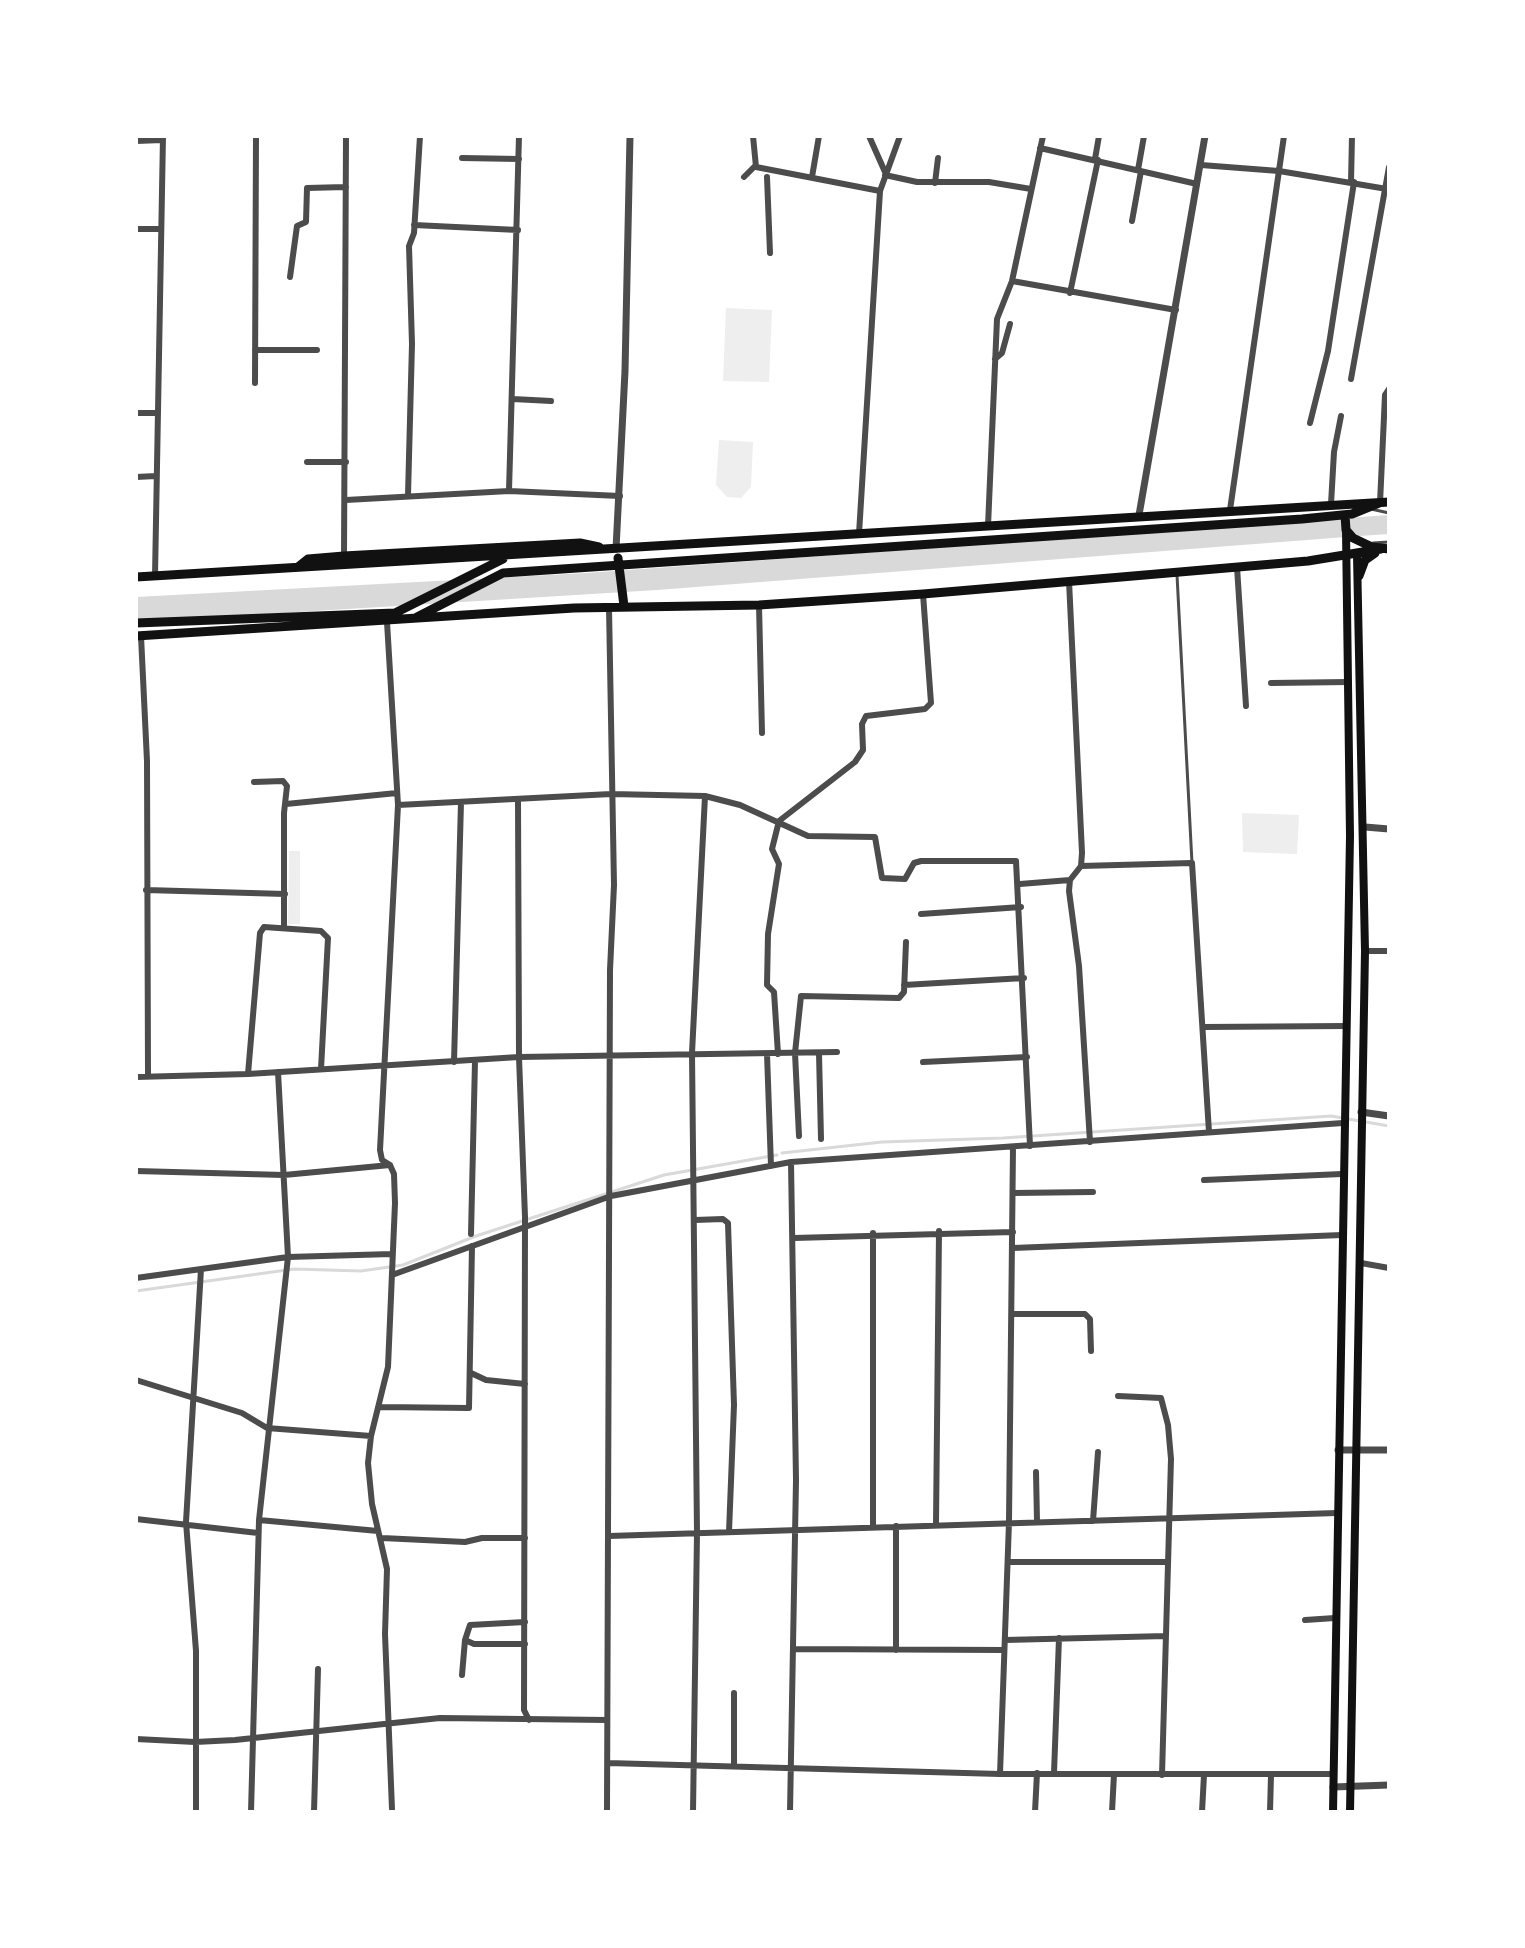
<!DOCTYPE html>
<style>
body{margin:0}
#map{position:relative;width:1525px;height:1948px;overflow:hidden;background:#fff;font-family:"PT Serif",serif}
canvas{display:block}
.frame{position:absolute;inset:0;border:138px solid #fff;pointer-events:none}
</style>
<div id="map">
<canvas width="1525" height="1948"></canvas>
<div class="frame"></div>
</div>
<script>
const c = document.querySelector('canvas').getContext('2d');
c.lineJoin = 'round';
function fillPath(path, color) { c.fillStyle = color; c.fill(path, 'evenodd'); }
const shape = rows => new Path2D(rows.map(r => 'M' + r).join(''));
function strokePath(path, color, width, dash) { c.strokeStyle = color; c.lineWidth = width; c.lineCap = dash ? 'butt' : 'round'; c.setLineDash(dash || []); c.stroke(path); }
fillPath(shape([
 [726,308,772,310,769,382,723,381],
 [719,440,753,442,751,487,741,498,727,497,716,485],
 [1242,813,1299,815,1297,854,1243,852],
 [289,851,300,851,300,924,288,924]
]), '#eee');
fillPath(shape([
 [1389,515,1389,534,1359,536,657,590,136,622,136,597,586,573]
]), '#d9d9d9');
strokePath(shape([
 [782,1153,882,1142,1003,1138,1331,1116,1389,1126],
 [136,1291,294,1269,361,1271,403,1265,476,1236,664,1175,777,1155]
]), '#d9d9d9', 3);
strokePath(shape([
 [1371,509,1389,513],
 [1373,543,1389,542],
 [1177,575,1192,863]
]), '#4c4c4c', 3);
strokePath(shape([
 [753,136,756,167,880,191],
 [869,136,885,172],
 [136,141,162,140],
 [1040,148,1197,184],
 [462,158,519,159],
 [1095,159,1099,136],
 [1201,165,1279,171,1387,189],
 [1138,170,1144,136],
 [885,175,917,182,989,182,1031,189],
 [744,177,755,166],
 [767,177,770,253],
 [812,177,819,136],
 [1351,182,1352,136],
 [935,183,938,158],
 [1132,221,1141,171],
 [414,225,518,230],
 [136,229,160,229],
 [290,277,297,226,306,222,307,188,346,187],
 [1012,281,1176,310],
 [1070,293,1098,160],
 [255,350,317,350],
 [995,359,1002,353,1010,324],
 [1351,379,1389,167],
 [255,383,256,136],
 [513,399,551,401],
 [136,413,156,413],
 [1310,423,1328,351,1354,182],
 [307,462,346,462],
 [136,477,156,476],
 [509,491,519,136],
 [408,495,412,344,409,246,414,233,420,136],
 [346,500,509,491,620,496],
 [1380,503,1385,395,1389,389],
 [1331,504,1334,452,1341,416],
 [1230,510,1284,136],
 [988,526,997,319,1012,281,1043,136],
 [859,534,880,191,900,136],
 [344,556,346,136],
 [1237,567,1246,706],
 [155,576,163,136],
 [1069,581,1082,853,1081,866,1070,880,1069,891,1079,966,1090,1142],
 [759,605,762,733],
 [387,622,398,805,380,1150,382,1160,390,1165,394,1174,395,1203,388,1367,371,1436,368,1463,372,1504,387,1569,385,1634,392,1809],
 [141,636,147,761,148,1076],
 [1271,683,1348,682],
 [254,782,283,781,287,786,284,813,284,928],
 [518,799,519,1057,525,1217,524,1710,529,1720],
 [286,804,397,793],
 [398,805,611,794,705,796,740,805,808,836,875,837,882,878,905,879,914,863,921,861,1016,861,1030,1146],
 [779,821,855,762,863,750,862,724,866,716,925,709,931,703,923,594],
 [1081,866,1192,863,1209,1132],
 [1020,884,1070,880],
 [146,890,285,894],
 [921,914,1021,907],
 [1365,951,1389,951],
 [904,985,1024,978],
 [1203,1027,1346,1026],
 [819,1053,821,1139],
 [767,1054,771,1166],
 [778,1054,774,992,767,985,768,934,779,864,772,849,779,821],
 [454,1062,461,802],
 [923,1062,1027,1057],
 [248,1074,260,933,264,927,321,931,328,938,321,1069],
 [136,1077,248,1074,519,1057,837,1052],
 [799,1136,795,1053,801,996,899,998,904,992,906,942],
 [136,1171,284,1175,390,1165],
 [1204,1180,1342,1174],
 [1013,1193,1093,1192],
 [695,1220,723,1219,728,1223,734,1405,729,1532],
 [873,1233,873,1526],
 [471,1234,475,1061],
 [794,1238,1013,1232],
 [1013,1248,1342,1235],
 [1361,1263,1389,1268],
 [392,1275,611,1196,791,1162,1343,1123],
 [136,1278,288,1257,392,1254],
 [1012,1314,1085,1314,1090,1319,1091,1351],
 [471,1373,486,1380,525,1384],
 [136,1380,242,1413,267,1428,371,1436],
 [1118,1396,1161,1398,1168,1425,1171,1459,1162,1775],
 [380,1407,469,1408,472,1246],
 [1036,1472,1037,1521],
 [136,1519,258,1533],
 [259,1520,378,1531],
 [1093,1521,1098,1452],
 [936,1524,939,1231],
 [896,1526,896,1650],
 [609,1536,1337,1513],
 [382,1538,465,1542,482,1538,525,1538],
 [1008,1562,1167,1562],
 [1305,1620,1335,1618],
 [1005,1640,1166,1636],
 [525,1644,474,1644,465,1640,470,1625,525,1622],
 [793,1649,1004,1650],
 [462,1675,465,1640],
 [136,1739,195,1742,235,1740,440,1718,607,1720],
 [608,1763,1000,1774,1333,1774],
 [734,1766,734,1693],
 [1054,1773,1059,1638],
 [1000,1774,1009,1522,1013,1147],
 [196,1812,196,1651,186,1522,201,1269],
 [251,1812,259,1520,288,1257,278,1072],
 [314,1812,318,1669],
 [607,1812,610,970,614,885,609,607],
 [693,1812,697,1533,692,1053,705,796],
 [790,1812,796,1480,791,1162],
 [1035,1812,1037,1773],
 [1112,1812,1114,1774],
 [1202,1812,1204,1775],
 [1270,1812,1271,1775]
]), '#4c4c4c', 6);
strokePath(shape([
 [1139,515,1205,136],
 [616,549,625,371,630,136],
 [1365,827,1389,829],
 [1361,1112,1389,1116],
 [1338,1450,1389,1450],
 [1333,1787,1389,1785]
]), '#4c4c4c', 7);
strokePath(shape([
 [1333,1812,1350,836,1346,530],
 [1350,1812,1365,951,1357,555]
]), '#111', 8);
strokePath(shape([
 [1345,515,1346,530,1353,538,1372,547,1389,549],
 [618,558,624,606],
 [298,567,308,559,344,556,580,543,599,547],
 [1359,576,1365,560,1375,553],
 [136,577,1389,502],
 [417,617,503,573,1302,519,1352,514,1379,503],
 [136,623,395,613,503,559],
 [136,636,574,608,759,605,923,594,1308,561,1381,549]
]), '#111', 9);
</script>
